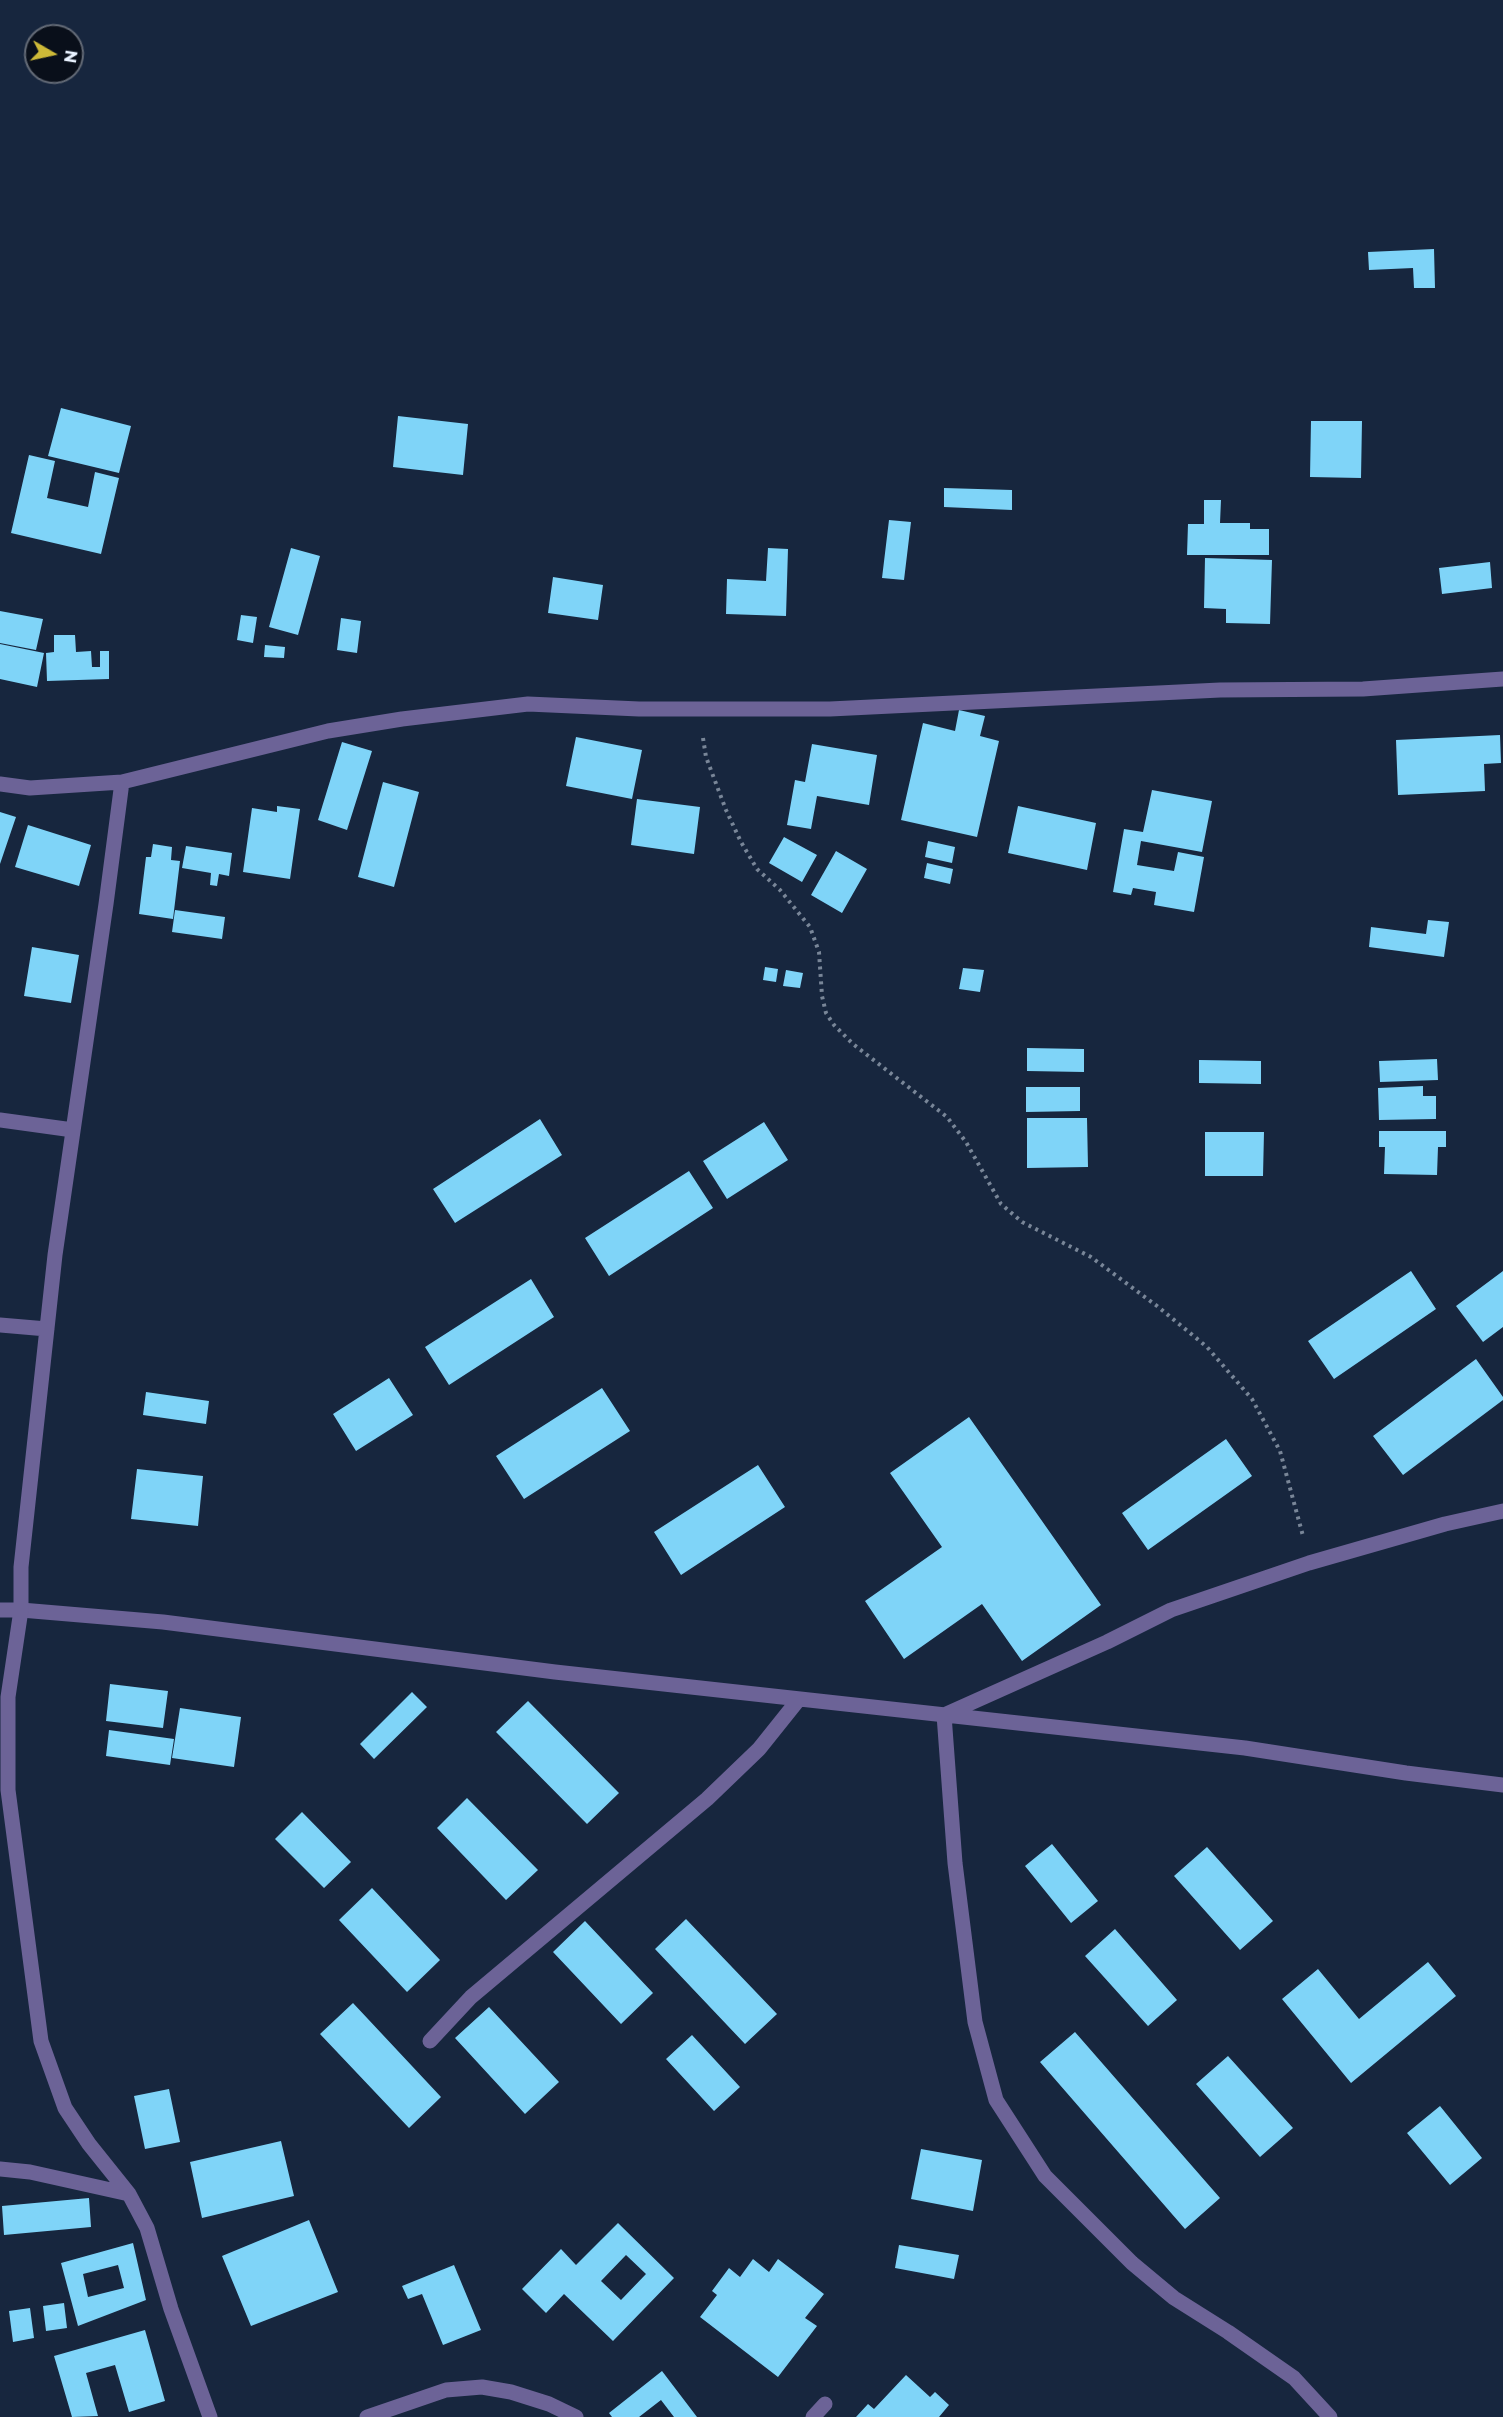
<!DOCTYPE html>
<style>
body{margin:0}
#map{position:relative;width:1503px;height:2417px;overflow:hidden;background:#17263e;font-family:Montserrat,sans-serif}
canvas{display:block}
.north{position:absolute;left:24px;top:24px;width:60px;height:60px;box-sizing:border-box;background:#090f1a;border:2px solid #636a76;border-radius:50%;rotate:99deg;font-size:16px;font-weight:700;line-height:24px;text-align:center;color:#e9f2ff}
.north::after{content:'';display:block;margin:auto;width:21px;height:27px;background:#cdb938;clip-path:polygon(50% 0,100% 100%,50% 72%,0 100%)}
</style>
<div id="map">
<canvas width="1503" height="2417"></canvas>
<div class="north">N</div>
</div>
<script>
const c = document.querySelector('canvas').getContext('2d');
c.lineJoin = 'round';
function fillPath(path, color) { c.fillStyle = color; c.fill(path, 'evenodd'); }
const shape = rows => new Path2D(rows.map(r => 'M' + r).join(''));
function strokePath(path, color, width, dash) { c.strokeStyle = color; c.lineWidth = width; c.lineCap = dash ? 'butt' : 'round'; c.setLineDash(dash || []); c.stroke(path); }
fillPath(shape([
 [1434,249,1435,288,1414,288,1413,268,1369,270,1368,252],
 [61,408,131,426,119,473,48,456],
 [398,416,468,424,463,475,393,467],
 [1311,421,1362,421,1361,478,1310,477],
 [29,455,55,461,47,498,88,507,95,472,119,478,101,554,11,533],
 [944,488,1012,490,1012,510,944,507],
 [1204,500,1221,500,1220,523,1250,523,1250,529,1269,529,1269,555,1187,555,1188,524,1204,524],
 [889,520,911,522,904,580,882,578],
 [291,548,320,556,298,635,269,627],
 [768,548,788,549,786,616,726,614,727,579,766,581],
 [1205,558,1272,560,1270,624,1226,623,1226,609,1204,608],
 [1490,562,1492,588,1442,594,1439,568],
 [553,577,603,585,598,620,548,613],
 [0,611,43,619,36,650,0,643],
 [241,615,257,617,253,643,237,640],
 [341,618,361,621,357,653,337,650],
 [54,635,75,635,76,652,91,651,92,667,100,667,100,651,109,651,109,679,47,681,46,653,54,652],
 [0,644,44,653,37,687,0,679],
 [265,645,285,647,284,658,264,657],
 [959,710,985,716,980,736,999,741,977,837,901,820,923,723,955,731],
 [1500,735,1501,763,1484,764,1485,791,1398,795,1396,740],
 [576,737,642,750,632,799,566,786],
 [342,742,372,751,347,830,318,820],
 [812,744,877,755,869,805,817,796,811,829,787,825,795,780,805,782],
 [383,782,419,792,394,887,358,877],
 [1152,790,1212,801,1202,852,1141,841,1137,865,1174,871,1178,852,1204,857,1194,912,1154,905,1156,892,1133,888,1131,895,1113,892,1124,829,1143,832],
 [637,799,700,807,694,854,631,845],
 [277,806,300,809,290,879,243,872,252,808,277,812],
 [1018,806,1096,823,1087,870,1008,853],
 [0,812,16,817,0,864],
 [28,825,91,845,79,886,15,867],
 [784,837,817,855,802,882,769,863],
 [928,841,955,847,952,863,925,857],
 [153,844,172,847,171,860,180,861,173,919,139,914,146,857,151,857],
 [186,846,232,853,229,876,219,874,217,886,210,885,211,873,182,868],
 [836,851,867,869,842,913,811,895],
 [927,863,953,869,950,884,924,878],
 [175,910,225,917,222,939,172,932],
 [1428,920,1449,922,1444,957,1369,947,1371,927,1426,934],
 [32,947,79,955,71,1003,24,996],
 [765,967,778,969,776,982,763,980],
 [963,968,984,970,980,992,959,989],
 [786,970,803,973,800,988,783,986],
 [1027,1048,1084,1049,1084,1072,1027,1071],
 [1437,1059,1438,1080,1380,1082,1379,1061],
 [1199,1060,1261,1061,1261,1084,1199,1083],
 [1423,1086,1423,1096,1436,1096,1436,1119,1379,1120,1378,1088],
 [1026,1087,1080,1087,1080,1111,1026,1112],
 [1027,1118,1087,1118,1088,1167,1027,1168],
 [540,1119,562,1155,455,1223,433,1189],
 [764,1122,788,1160,727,1199,703,1161],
 [1379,1131,1446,1131,1446,1147,1438,1147,1437,1175,1384,1174,1385,1147,1379,1147],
 [1205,1132,1264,1132,1263,1176,1205,1176],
 [689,1171,713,1208,609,1276,585,1238],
 [1411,1271,1436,1309,1334,1379,1308,1341],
 [1503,1271,1503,1327,1483,1342,1456,1306],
 [531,1279,554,1317,449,1385,425,1347],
 [1476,1359,1503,1397,1503,1400,1403,1475,1373,1436],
 [389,1378,413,1415,356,1451,333,1414],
 [602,1388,630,1431,524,1499,496,1456],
 [146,1392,209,1401,206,1424,143,1415],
 [969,1417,1101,1605,1022,1661,982,1604,904,1659,865,1601,942,1547,890,1473],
 [1226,1439,1252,1476,1148,1550,1122,1513],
 [758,1465,785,1507,681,1575,654,1532],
 [137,1469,203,1476,198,1526,131,1519],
 [110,1684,168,1691,163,1728,106,1721],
 [412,1692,427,1707,374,1759,360,1744],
 [528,1701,619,1793,587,1824,496,1732],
 [180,1708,241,1717,234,1767,172,1758],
 [109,1730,174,1739,170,1765,106,1756],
 [467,1798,538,1870,506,1900,437,1828],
 [302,1812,351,1862,324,1888,275,1839],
 [1052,1844,1098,1901,1071,1923,1025,1866],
 [1207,1847,1273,1921,1240,1950,1174,1876],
 [372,1888,440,1960,407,1992,339,1920],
 [686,1919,777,2014,745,2044,655,1949],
 [585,1921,653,1993,621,2024,553,1952],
 [1115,1929,1177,2000,1148,2026,1085,1956],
 [1428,1962,1456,1996,1351,2083,1282,1999,1318,1969,1359,2019],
 [353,2003,441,2097,409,2128,320,2034],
 [489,2007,559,2082,525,2114,455,2038],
 [1075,2032,1220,2198,1185,2229,1040,2062],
 [692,2035,740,2087,714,2111,666,2059],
 [1228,2056,1293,2128,1260,2157,1196,2084],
 [169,2089,180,2142,145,2149,134,2096],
 [1440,2106,1482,2158,1450,2185,1407,2133],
 [281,2141,294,2196,202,2218,190,2162],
 [921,2149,982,2160,973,2211,911,2199],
 [89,2198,91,2227,4,2235,2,2206],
 [309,2220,338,2292,251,2326,222,2256],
 [618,2223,674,2278,613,2341,564,2294,546,2313,522,2289,561,2249,576,2265],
 [626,2255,646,2274,621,2300,601,2281],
 [133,2243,146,2300,78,2326,61,2263],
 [118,2265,124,2288,88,2297,83,2274],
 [899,2245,959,2255,954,2279,895,2268],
 [753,2259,769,2272,778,2259,824,2294,805,2318,817,2326,778,2377,700,2317,717,2295,712,2291,729,2268,740,2277],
 [454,2265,481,2330,443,2345,422,2294,408,2299,402,2286],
 [64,2303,67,2328,46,2331,43,2306],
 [30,2308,34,2338,13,2342,9,2311],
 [145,2330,165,2401,129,2412,115,2365,86,2373,98,2416,72,2417,54,2356],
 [662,2371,697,2417,674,2417,661,2400,639,2417,612,2417,609,2413],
 [906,2375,930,2397,935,2392,949,2405,939,2417,856,2417,868,2404,874,2409]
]), '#7fd4f8');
strokePath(shape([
 [703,738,706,757,726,810,741,842,757,869,780,890,810,927,819,952,822,996,826,1013,834,1025,853,1044,947,1117,966,1142,1001,1204,1022,1222,1091,1257,1157,1306,1207,1347,1252,1399,1280,1451,1303,1536]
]), '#798698', 4, [3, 4.5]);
strokePath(shape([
 [21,1610,163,1622,555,1672,1245,1748,1406,1773,1503,1785],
 [430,2041,471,1997,707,1799,759,1749,799,1699],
 [1330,2417,1294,2378,1228,2332,1174,2298,1132,2263,1045,2176,996,2100,975,2022,955,1863,944,1715,1107,1642,1171,1610,1309,1563,1445,1524,1503,1511]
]), '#6c6397', 15);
strokePath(shape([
 [122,782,106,904,55,1255,21,1567,21,1610,8,1697,8,1790,41,2041,65,2108,89,2144,129,2194,147,2228,171,2309,210,2417],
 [0,784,30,788,122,782,328,731,402,719,528,704,639,709,830,709,1220,690,1363,689,1503,679],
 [0,1120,73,1130],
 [0,1325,47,1329],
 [0,1610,21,1610],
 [0,2169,30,2172,129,2194],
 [367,2417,446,2390,482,2387,511,2392,549,2404,576,2417],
 [813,2417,825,2404]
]), '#6c6397', 15);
</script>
